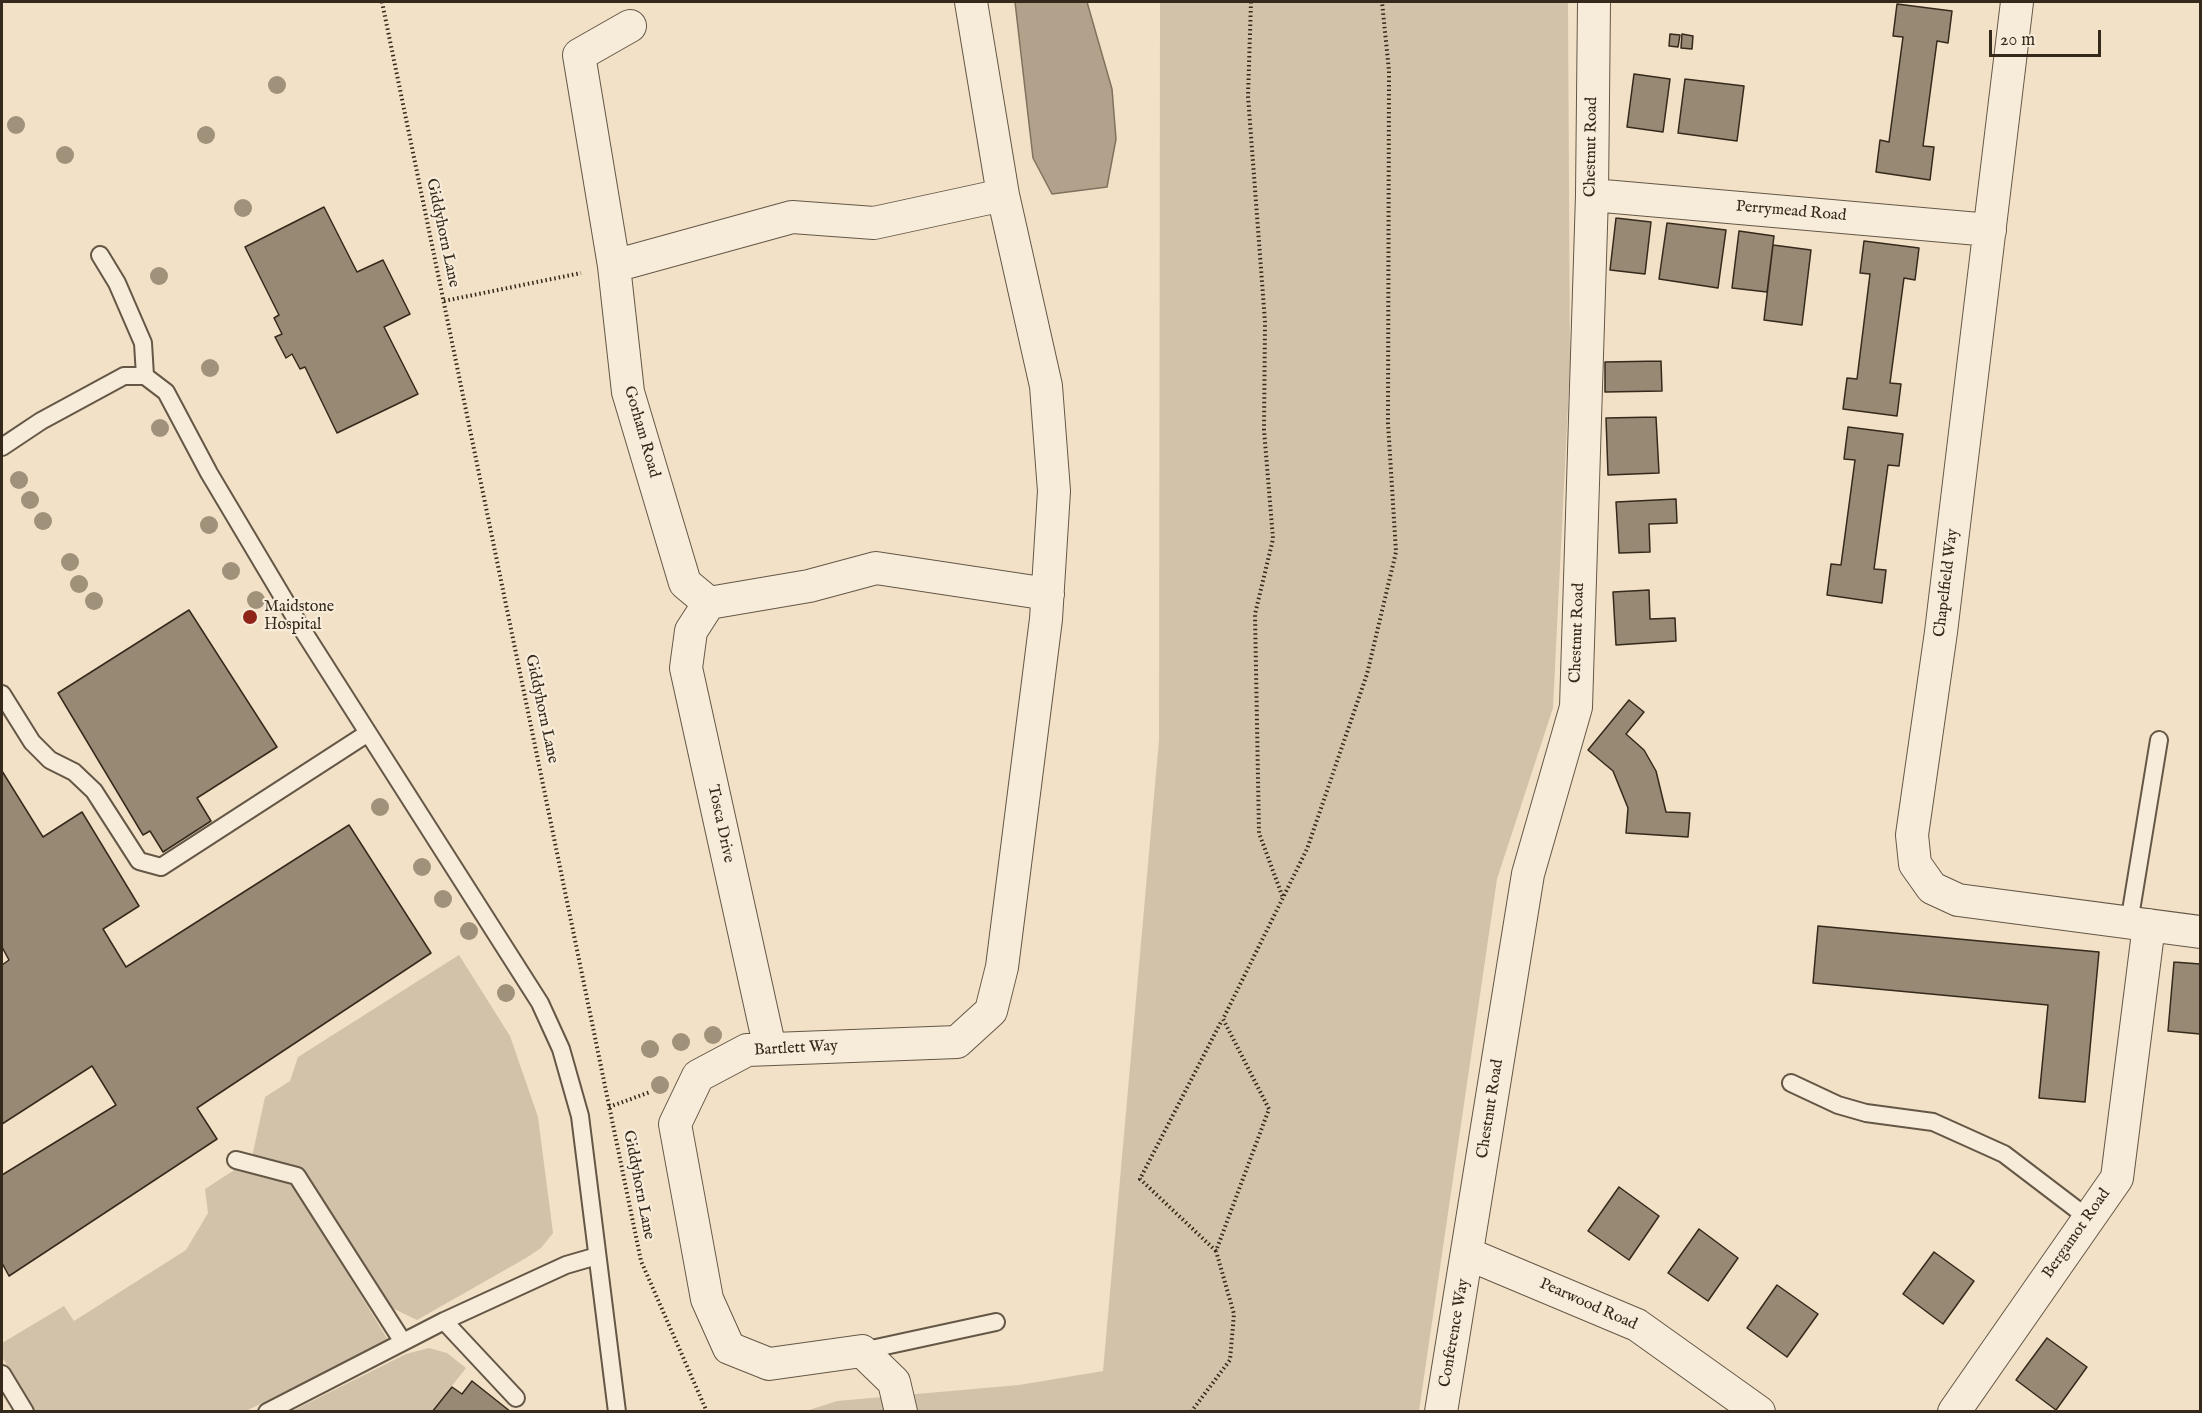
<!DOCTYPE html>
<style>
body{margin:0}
#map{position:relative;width:2202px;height:1413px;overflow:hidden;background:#f2e1c6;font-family:"IM FELL English",serif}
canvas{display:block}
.frame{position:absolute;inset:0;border:3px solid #35291b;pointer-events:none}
.scale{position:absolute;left:1989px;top:30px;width:112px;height:27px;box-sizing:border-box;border:3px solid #35291b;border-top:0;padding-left:8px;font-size:18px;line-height:21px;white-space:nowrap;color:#35291b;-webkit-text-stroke:4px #f7ecda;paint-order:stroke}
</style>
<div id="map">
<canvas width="2202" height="1413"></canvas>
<div class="frame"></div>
<div class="scale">20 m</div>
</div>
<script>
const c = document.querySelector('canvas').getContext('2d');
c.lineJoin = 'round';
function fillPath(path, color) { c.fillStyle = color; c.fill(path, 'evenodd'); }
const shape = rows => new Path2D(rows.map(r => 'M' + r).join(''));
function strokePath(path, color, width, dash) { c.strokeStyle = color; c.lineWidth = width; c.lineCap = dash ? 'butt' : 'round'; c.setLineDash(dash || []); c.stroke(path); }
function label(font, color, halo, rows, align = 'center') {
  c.font = font + ' "IM FELL English",serif'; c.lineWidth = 4.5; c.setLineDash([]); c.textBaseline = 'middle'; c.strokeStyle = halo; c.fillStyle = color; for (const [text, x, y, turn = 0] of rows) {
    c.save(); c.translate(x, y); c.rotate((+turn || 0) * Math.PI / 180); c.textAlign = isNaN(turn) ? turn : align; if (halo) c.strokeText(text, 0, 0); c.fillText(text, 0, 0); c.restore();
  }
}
fillPath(shape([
 [1160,2,1568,2,1570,365,1553,708,1497,879,1419,1411,803,1412,837,1401,1019,1385,1103,1371,1159,740],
 [459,955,510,1036,538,1117,553,1233,541,1248,526,1258,417,1320,388,1306,302,1170,252,1157,265,1097,290,1081,298,1057],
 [239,1167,291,1181,388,1340,244,1412,35,1411,2,1357,2,1343,64,1306,74,1321,186,1250,208,1213,205,1189],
 [429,1348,447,1353,466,1368,432,1411,292,1411,406,1354]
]), '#d2c2a9');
const water = shape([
 [1015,2,1087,2,1112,89,1116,139,1107,187,1052,194,1033,158,1015,2]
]);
fillPath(water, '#b2a28c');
strokePath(water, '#80725f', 1.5);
const building = shape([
 [1897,4,1952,11,1948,43,1937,41,1923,146,1934,147,1930,180,1876,172,1880,140,1889,142,1903,37,1893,36,1897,4],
 [1670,34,1680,35,1678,47,1669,46,1670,34],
 [1682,34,1693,36,1692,49,1681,48,1682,34],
 [1634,74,1670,79,1663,132,1627,127,1634,74],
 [1685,79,1744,86,1737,141,1678,133,1685,79],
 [324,207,357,272,383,260,410,314,384,327,418,394,337,433,305,367,300,369,292,354,286,358,275,337,282,334,274,318,279,315,245,247,324,207],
 [1616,218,1651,222,1645,274,1610,270,1616,218],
 [1667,223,1726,230,1718,288,1659,279,1667,223],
 [1739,231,1774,236,1767,292,1732,288,1739,231],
 [1864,241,1919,248,1915,280,1904,278,1890,383,1901,384,1897,416,1843,409,1847,378,1857,379,1870,274,1860,273,1864,241],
 [1773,245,1811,250,1802,325,1764,320,1773,245],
 [1661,361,1662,391,1605,392,1605,362,1661,361],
 [1656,417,1659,473,1608,475,1606,418,1656,417],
 [1848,427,1903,434,1899,466,1888,465,1874,569,1886,570,1882,603,1827,595,1831,564,1841,565,1855,460,1844,459,1848,427],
 [1676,499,1677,523,1649,524,1650,552,1619,553,1616,502,1676,499],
 [1649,590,1650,619,1675,618,1676,641,1616,645,1613,592,1649,590],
 [189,610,277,747,197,798,211,821,163,852,150,831,143,835,58,693,189,610],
 [1629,700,1644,712,1626,734,1644,750,1656,771,1666,812,1690,813,1688,837,1626,833,1628,808,1613,771,1588,750,1629,700],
 [2,771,43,837,82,812,139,906,103,929,126,967,349,825,431,953,197,1108,217,1139,9,1276,2,1263,2,1175,116,1105,92,1066,2,1124,2,965,9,960,2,947,2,771],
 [1818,926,2099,952,2085,1102,2039,1098,2048,1005,1813,983,1818,926],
 [2174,962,2200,964,2200,1034,2168,1031,2174,962],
 [1619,1187,1659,1216,1629,1260,1588,1231,1619,1187],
 [1699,1229,1738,1258,1708,1301,1668,1273,1699,1229],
 [1934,1252,1974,1281,1943,1324,1903,1294,1934,1252],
 [1777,1285,1818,1314,1787,1357,1747,1328,1777,1285],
 [2047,1338,2087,1367,2056,1410,2016,1380,2047,1338],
 [472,1381,511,1412,432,1412,452,1387,462,1394,472,1381]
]);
fillPath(building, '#978974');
strokePath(building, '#35291b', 1.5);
const service = shape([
 [100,255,117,283,143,343,145,376],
 [2,447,41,421,124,376,145,376,166,392,209,473,300,626,540,1003,561,1049,580,1116,617,1412],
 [2,694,32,742,50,760,74,772,94,791,139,861,161,867,368,733],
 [2129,923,2159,740],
 [1791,1083,1838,1105,1866,1113,1933,1122,1973,1140,2004,1154,2088,1218],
 [236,1160,297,1176,403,1342],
 [862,1351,996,1322],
 [2,1374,25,1412],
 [516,1398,444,1321,566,1265,597,1256],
 [267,1412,444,1321]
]);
const minor = shape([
 [2017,2,1941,632,1912,835,1915,864,1932,888,1958,900,2200,932],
 [1003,195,874,223,792,217,614,266,628,392,685,583,709,603,809,586,876,568,1048,594],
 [1592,195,1990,230],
 [614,266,579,55,630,26],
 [709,603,691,631,686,668,770,1049],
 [1468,1254,1637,1325,1759,1412],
 [901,1412,894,1382,862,1351,769,1364,729,1348,707,1299,675,1124,698,1076,747,1050,957,1042,991,1011,1002,967,1046,619,1054,491,1046,386,1003,195,971,2],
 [1441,1412,1528,874,1576,707,1592,195,1594,2],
 [1954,1412,2117,1178,2149,925]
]);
strokePath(service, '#645746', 20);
strokePath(minor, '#645746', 34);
strokePath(shape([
 [382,2,641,1261,707,1412],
 [1251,2,1248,96,1265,322,1264,430,1273,539,1255,614,1259,833,1283,898],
 [444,301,581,273],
 [609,1107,650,1092],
 [1216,1251,1140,1179,1222,1020],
 [1191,1412,1230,1360,1234,1314,1216,1251,1269,1109,1223,1019,1307,849,1367,674,1396,552,1388,423,1389,71,1382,2]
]), '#35291b', 4, [1.5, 3]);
strokePath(service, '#f7ecda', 16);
strokePath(minor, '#f7ecda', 32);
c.fillStyle = '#a0917b';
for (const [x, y] of [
 [277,85],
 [16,125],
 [206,135],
 [65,155],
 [243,208],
 [159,276],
 [210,368],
 [160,428],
 [19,480],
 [30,500],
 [43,521],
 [209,525],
 [70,562],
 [231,571],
 [79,584],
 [256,600],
 [94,601],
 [380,807],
 [422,867],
 [443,899],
 [469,931],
 [506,993],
 [713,1035],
 [681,1042],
 [650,1049],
 [660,1085]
]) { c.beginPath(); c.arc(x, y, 9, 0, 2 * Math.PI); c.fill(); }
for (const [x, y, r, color] of [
 [250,617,8,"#8f2418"]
]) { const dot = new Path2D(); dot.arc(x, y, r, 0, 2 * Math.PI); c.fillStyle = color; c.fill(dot); strokePath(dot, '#f7ecda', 2); }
label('16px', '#35291b', '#f7ecda', [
 ["Chestnut Road",1592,147,-89],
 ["Perrymead Road",1791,212,5],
 ["Giddyhorn Lane",442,233,78],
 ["Gorham Road",641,432,74],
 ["Chapelfield Way",1947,583,-83],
 ["Chestnut Road",1578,633,-88],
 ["Giddyhorn Lane",541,709,78],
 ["Tosca Drive",720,824,78],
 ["Bartlett Way",796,1049,-3],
 ["Chestnut Road",1491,1109,-81],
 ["Giddyhorn Lane",638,1185,79],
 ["Bergamot Road",2077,1234,-55],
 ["Pearwood Road",1588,1305,24],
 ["Conference Way",1455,1333,-80]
]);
label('16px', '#35291b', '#f7ecda', [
 ["Maidstone",264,608],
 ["Hospital",264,626]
], 'left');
</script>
